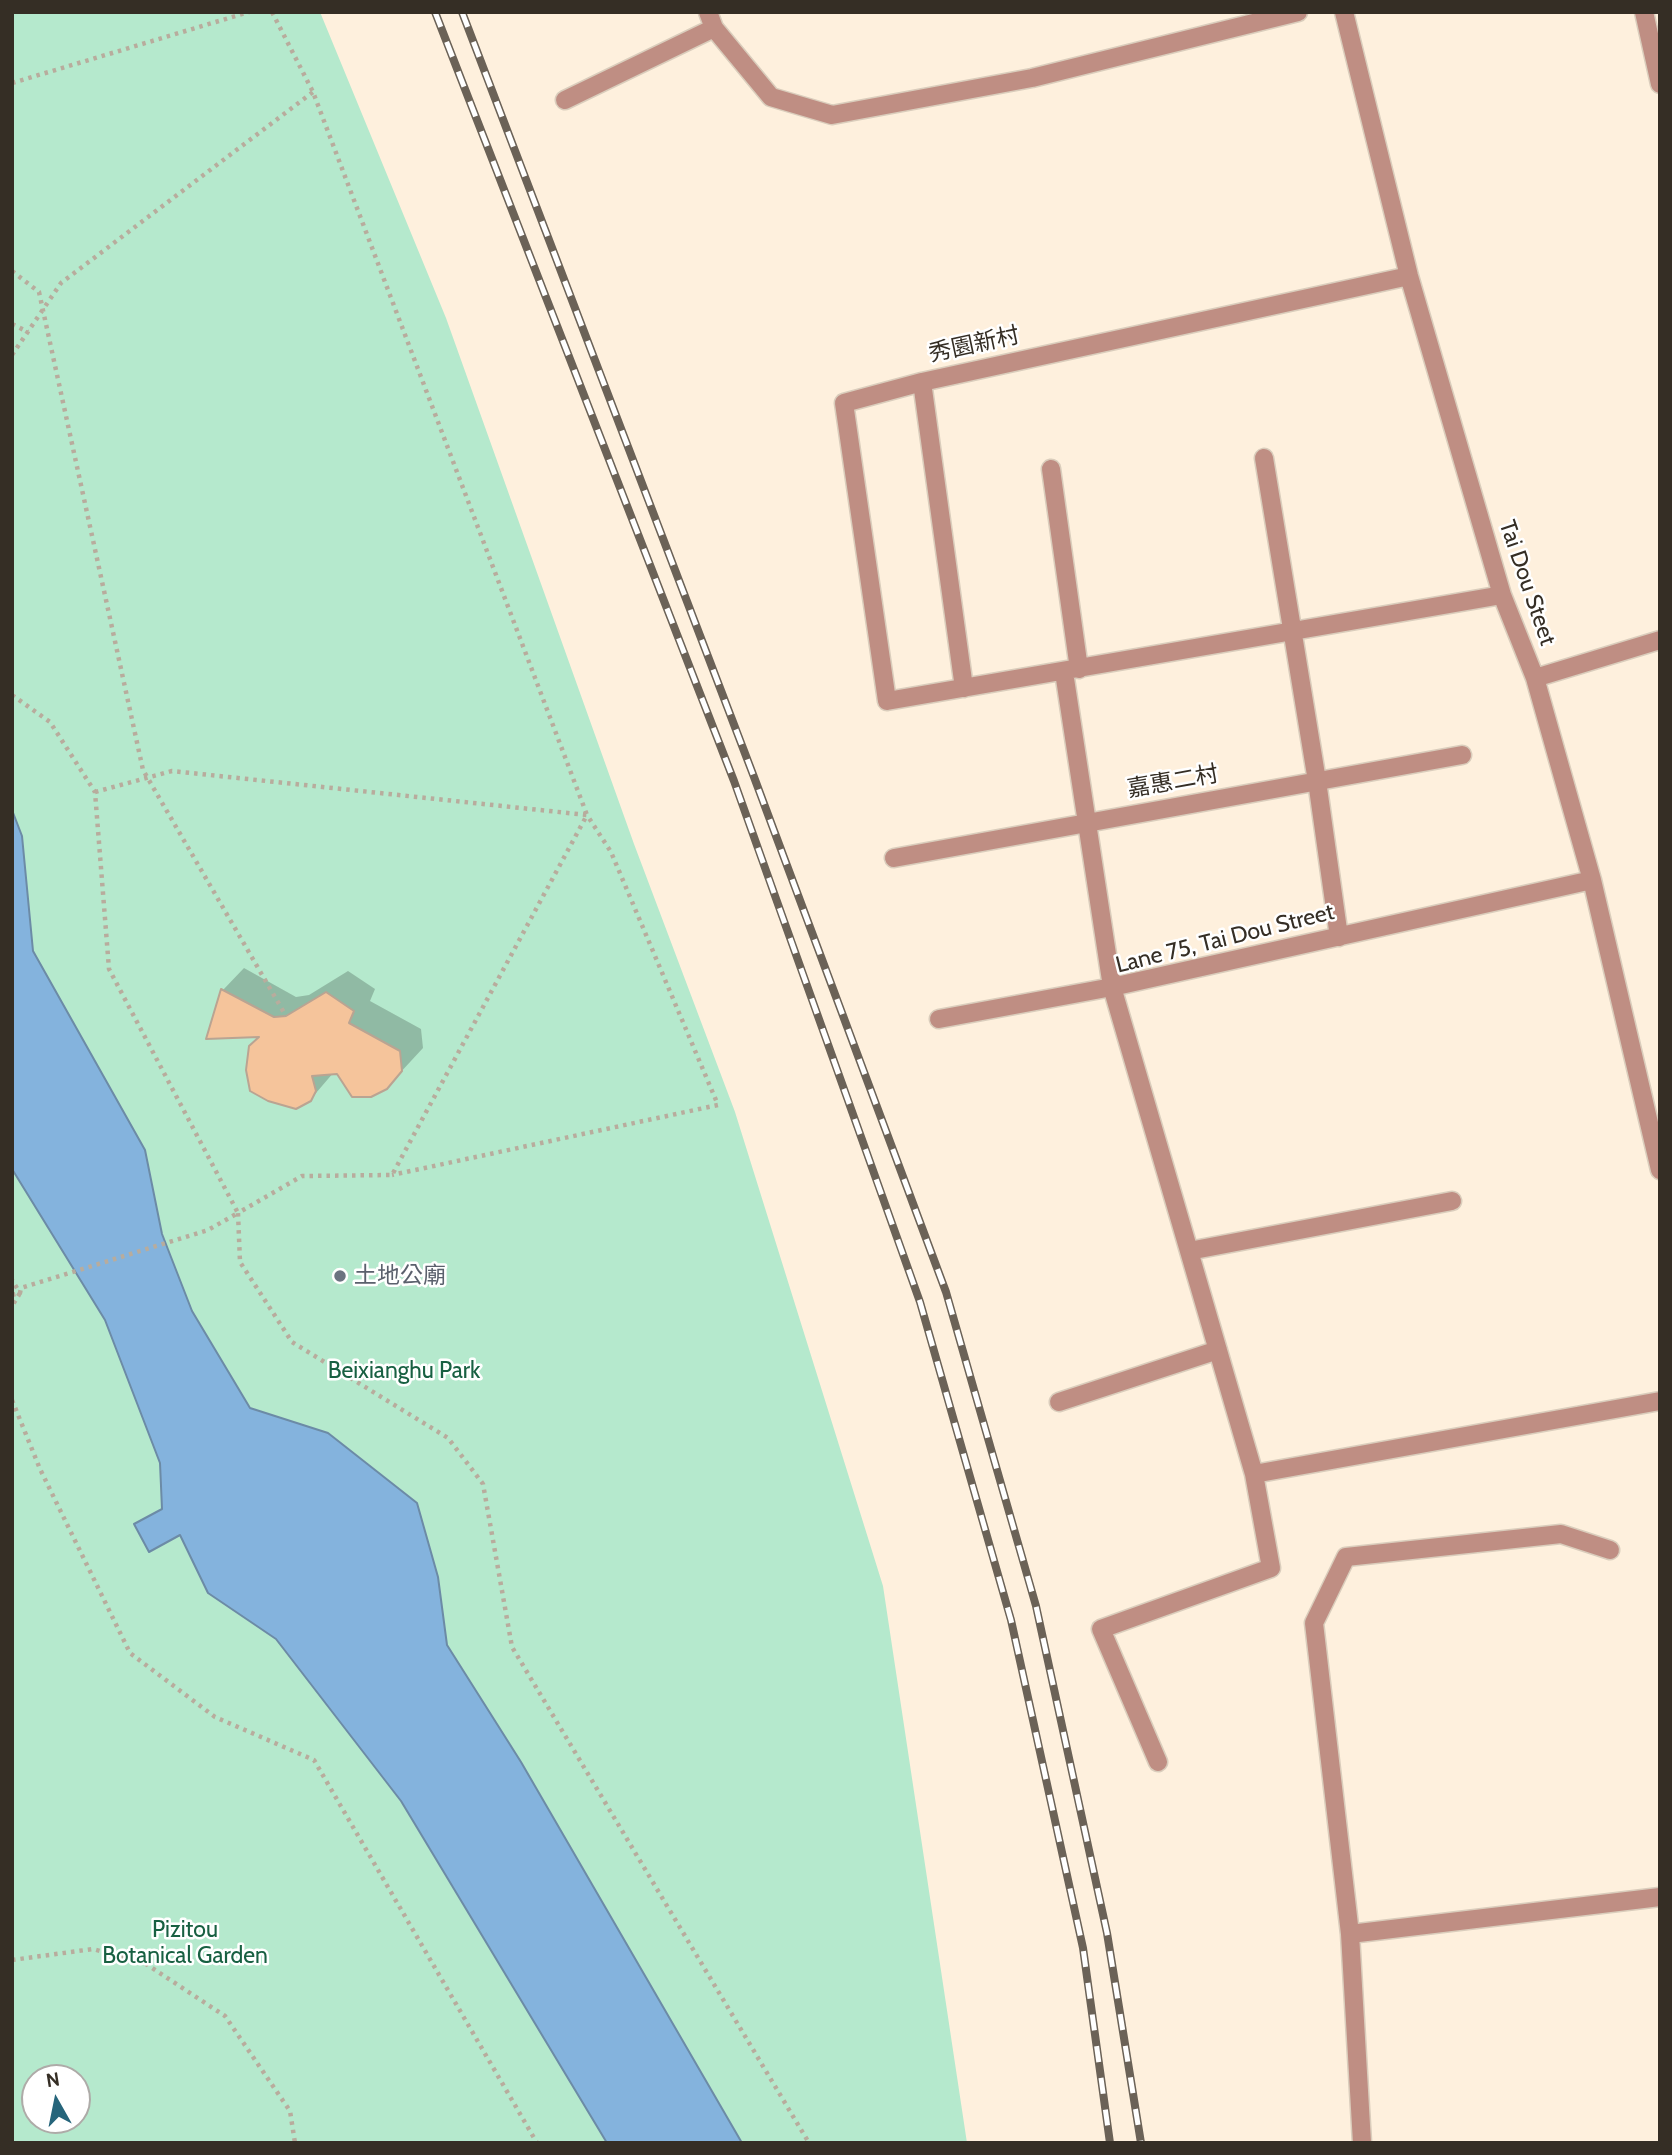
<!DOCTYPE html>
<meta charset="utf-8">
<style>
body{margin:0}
#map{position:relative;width:1672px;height:2155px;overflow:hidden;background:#fef0dd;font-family:Cabin,sans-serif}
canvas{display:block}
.frame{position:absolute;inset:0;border:14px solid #352e25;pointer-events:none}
.north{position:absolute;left:21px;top:2064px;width:70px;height:70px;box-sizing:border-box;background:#fff;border:2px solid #aeaba8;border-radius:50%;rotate:351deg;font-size:19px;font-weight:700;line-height:28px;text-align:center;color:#352e25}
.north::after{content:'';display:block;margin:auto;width:24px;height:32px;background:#26657b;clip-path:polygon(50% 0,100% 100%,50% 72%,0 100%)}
</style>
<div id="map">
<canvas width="1672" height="2155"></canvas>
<div class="frame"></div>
<div class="north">N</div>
</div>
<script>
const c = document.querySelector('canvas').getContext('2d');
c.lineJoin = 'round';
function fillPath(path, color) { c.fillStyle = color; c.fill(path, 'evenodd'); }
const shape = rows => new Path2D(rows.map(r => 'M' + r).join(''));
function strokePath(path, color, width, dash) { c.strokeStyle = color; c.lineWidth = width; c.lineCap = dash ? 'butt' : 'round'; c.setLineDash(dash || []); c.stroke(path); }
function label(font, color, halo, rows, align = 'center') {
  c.font = font + ' Cabin,"Noto Sans TC",sans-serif'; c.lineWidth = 5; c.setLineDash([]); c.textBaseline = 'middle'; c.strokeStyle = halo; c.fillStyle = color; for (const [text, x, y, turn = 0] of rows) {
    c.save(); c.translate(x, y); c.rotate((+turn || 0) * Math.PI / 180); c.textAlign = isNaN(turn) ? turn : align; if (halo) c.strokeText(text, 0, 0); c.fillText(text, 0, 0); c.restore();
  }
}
fillPath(shape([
 [12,12,320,12,446,318,634,844,735,1112,883,1586,967,2143,12,2143],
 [35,2078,77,2078,77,2120,35,2120]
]), '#b5e9cd');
const water = shape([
 [12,810,22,836,33,951,145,1150,162,1234,192,1311,250,1408,328,1433,417,1503,438,1577,447,1645,521,1762,742,2143,607,2143,401,1801,276,1639,208,1593,180,1535,149,1552,134,1524,162,1509,160,1463,105,1320,12,1169,12,810]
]);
fillPath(water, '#84b3dd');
strokePath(water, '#6c8ba6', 2);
fillPath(shape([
 [244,968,296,997,309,995,348,971,375,989,370,1001,421,1029,423,1048,386,1088,334,1072,310,1100,263,1035,208,1037,223,990]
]), '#0003');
const building = shape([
 [221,989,274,1017,286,1016,326,992,354,1011,349,1023,400,1051,402,1071,387,1089,371,1097,352,1097,337,1074,312,1076,316,1091,311,1101,296,1109,268,1101,250,1091,246,1070,249,1046,259,1037,206,1039,221,989]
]);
fillPath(building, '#f5c49b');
strokePath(building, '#baa492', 2);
const minor = shape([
 [708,12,714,28,771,97,832,115,1032,78,1298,12],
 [1344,12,1409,276,1502,595,1535,678,1592,880,1660,1170],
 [1644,12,1660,84],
 [565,100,714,28],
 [1409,276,922,382,844,403,887,701,1502,595],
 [922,382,964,688],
 [1264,458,1317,781,1339,937],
 [1051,469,1079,669],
 [1535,678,1660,640],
 [894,858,1462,755],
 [939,1019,1112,987,1064,672],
 [1189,1251,1452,1201],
 [1059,1402,1218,1350],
 [1254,1474,1112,987,1592,880],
 [1158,1762,1101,1629,1271,1568,1254,1474,1660,1401],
 [1350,1934,1314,1623,1346,1557,1561,1534,1610,1550],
 [1362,2143,1350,1934,1660,1897]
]);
strokePath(minor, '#dacdbc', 21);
strokePath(shape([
 [272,12,313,92,587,815,392,1175,302,1176,238,1213,240,1262,292,1342,448,1438,483,1484,512,1647,809,2143],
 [12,83,249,12],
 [12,271,39,292,143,770,286,1016],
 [12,324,28,332],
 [12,355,61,283,313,92],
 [12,695,50,722,95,792,109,969,238,1213,208,1230,21,1288,20,1293,12,1280],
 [95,792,172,771,587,815,611,852,718,1105,392,1175],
 [12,1295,20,1293,12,1306],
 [12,1400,40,1469,130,1653,215,1717,314,1760,537,2143],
 [12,1960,93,1949,146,1964,225,2016,290,2111,295,2143]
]), '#b8ac9d', 4.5, [3.5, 5]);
strokePath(minor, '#bf8e83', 18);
const rail = shape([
 [435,12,734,781,920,1302,1011,1620,1083,1948,1110,2143],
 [462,12,754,777,946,1292,1036,1606,1107,1933,1141,2143]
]);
strokePath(rail, '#6b6257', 8);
strokePath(rail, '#fff', 5, [16]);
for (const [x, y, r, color] of [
 [340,1276,7,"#6b7280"]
]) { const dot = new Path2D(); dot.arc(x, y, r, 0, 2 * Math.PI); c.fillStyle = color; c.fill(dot); strokePath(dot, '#fff', 2.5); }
label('23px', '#352e25', '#fff', [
 ["秀園新村",974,345,-12],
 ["Tai Dou Steet",1527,583,71],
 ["嘉惠二村",1173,782,-10],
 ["Lane 75, Tai Dou Street",1225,939,-14]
]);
label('23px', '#5b616d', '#fff', [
 ["土地公廟",354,1276]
], 'left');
label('23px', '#186042', '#fff', [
 ["Beixianghu Park",404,1371],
 ["Pizitou",185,1930],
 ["Botanical Garden",185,1956]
]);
</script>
